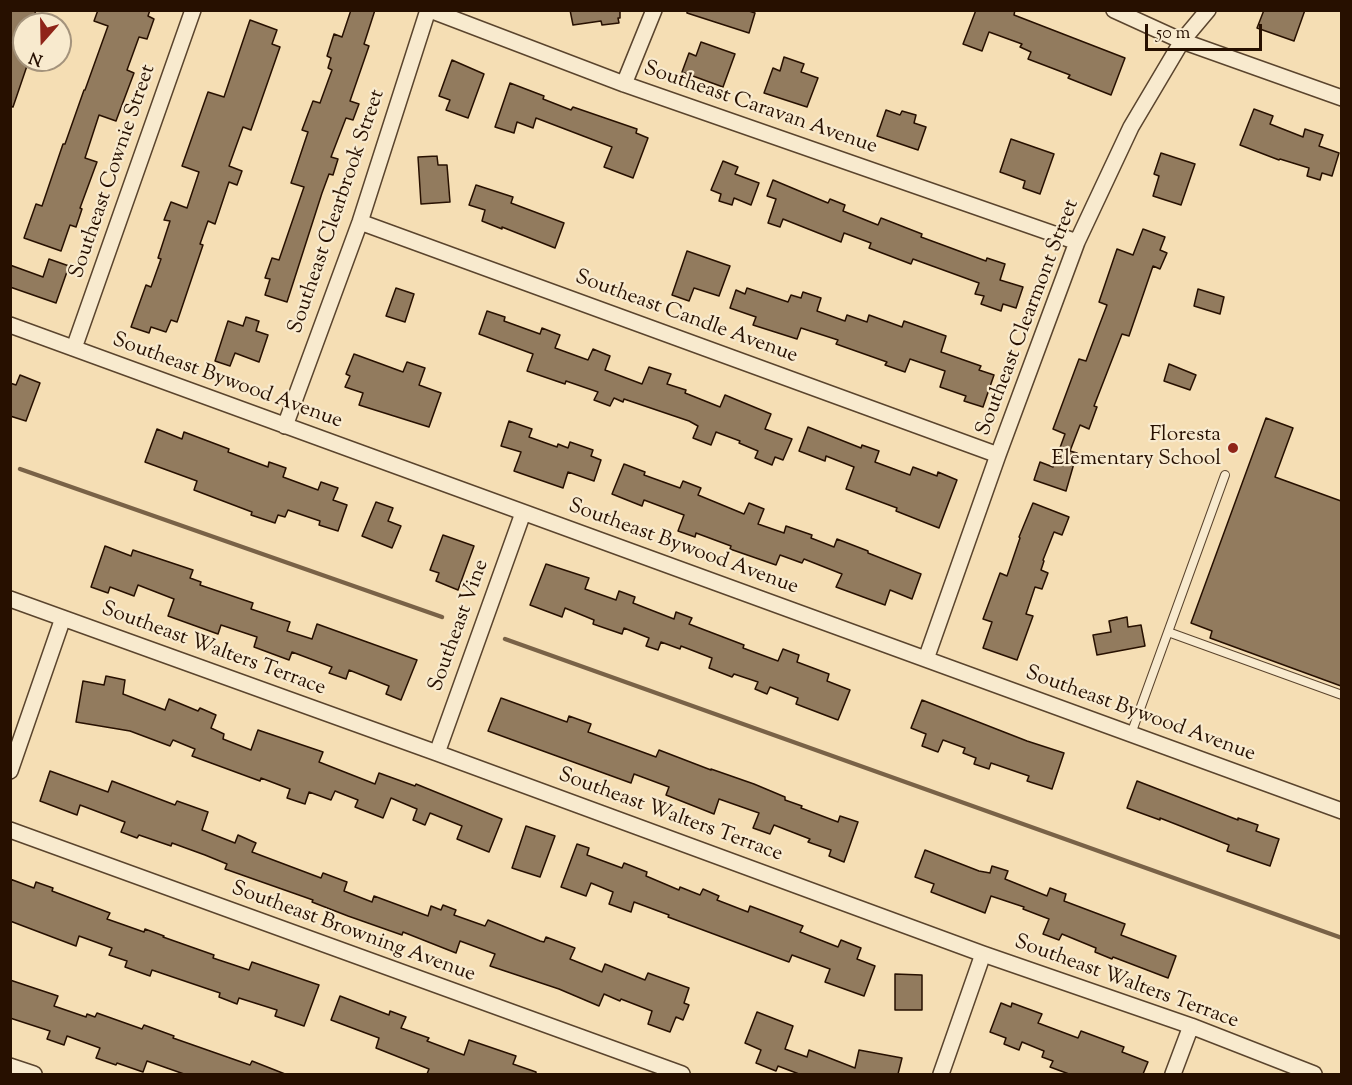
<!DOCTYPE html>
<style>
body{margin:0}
#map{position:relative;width:1352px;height:1085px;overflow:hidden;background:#f5deb4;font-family:"Sorts Mill Goudy",serif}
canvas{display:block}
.frame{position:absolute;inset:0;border:12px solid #271000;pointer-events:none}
.north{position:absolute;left:12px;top:12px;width:60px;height:60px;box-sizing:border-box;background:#f8eace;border:2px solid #a4937c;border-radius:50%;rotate:200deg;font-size:16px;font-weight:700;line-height:24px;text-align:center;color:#271000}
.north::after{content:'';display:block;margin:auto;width:21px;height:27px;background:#8f2418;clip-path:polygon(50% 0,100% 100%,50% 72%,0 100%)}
.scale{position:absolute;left:1145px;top:24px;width:117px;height:27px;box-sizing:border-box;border:3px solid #271000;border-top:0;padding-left:8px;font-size:18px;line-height:21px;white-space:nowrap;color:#271000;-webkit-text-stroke:4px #f8eace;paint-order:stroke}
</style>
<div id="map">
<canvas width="1352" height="1085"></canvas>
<div class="frame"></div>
<div class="north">N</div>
<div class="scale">50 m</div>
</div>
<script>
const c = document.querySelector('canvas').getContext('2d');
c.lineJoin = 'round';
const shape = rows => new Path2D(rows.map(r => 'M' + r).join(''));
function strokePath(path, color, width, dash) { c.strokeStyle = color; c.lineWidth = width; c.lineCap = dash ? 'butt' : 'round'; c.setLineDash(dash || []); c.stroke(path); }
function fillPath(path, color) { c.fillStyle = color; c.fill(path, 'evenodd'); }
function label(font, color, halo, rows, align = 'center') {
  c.font = font + ' "Sorts Mill Goudy",serif'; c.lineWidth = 4.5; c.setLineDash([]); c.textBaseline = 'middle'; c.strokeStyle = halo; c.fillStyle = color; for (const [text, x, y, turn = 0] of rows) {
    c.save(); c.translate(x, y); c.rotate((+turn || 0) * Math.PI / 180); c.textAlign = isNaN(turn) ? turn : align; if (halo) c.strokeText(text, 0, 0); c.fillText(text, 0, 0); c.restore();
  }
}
strokePath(shape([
 [20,469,442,617],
 [505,639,1342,938]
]), '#796247', 4.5);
const building = shape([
 [10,10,36,10,32,24,24,24,24,60,29,60,13,107,10,106,10,10],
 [98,10,150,10,148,16,154,19,147,39,139,37,127,70,134,73,116,121,99,115,85,158,97,162,80,208,82,209,76,227,70,225,61,251,24,238,36,204,42,206,63,144,65,144,84,90,85,90,108,26,94,21,98,10],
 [351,10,375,10,364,44,369,46,350,101,359,104,353,120,346,118,331,157,338,159,333,175,329,174,322,193,287,302,265,295,270,279,265,278,272,258,279,260,304,187,291,183,308,132,302,130,313,101,320,103,332,70,328,68,331,58,327,56,334,34,342,37,351,10],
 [570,10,620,10,620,18,618,18,619,23,602,25,601,21,573,25,570,10],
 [687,10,746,10,755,13,749,33,687,13,687,10],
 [976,10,1015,10,1014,15,1125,58,1111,95,1068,78,1070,75,1028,59,1031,52,1020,47,1022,44,989,32,982,51,963,44,976,10],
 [1264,10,1305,10,1294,41,1257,28,1264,10],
 [250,20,277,30,272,44,280,47,251,130,243,127,229,166,242,171,237,185,229,182,215,224,208,221,200,244,203,245,177,322,171,320,166,332,151,327,149,333,131,327,146,285,151,287,161,259,158,258,170,221,164,220,171,202,187,208,199,172,182,166,208,92,224,97,250,20],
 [701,42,735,54,723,87,682,72,689,53,696,56,701,42],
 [784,57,804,64,801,72,818,78,807,107,764,93,773,68,780,71,784,57],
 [452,60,484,74,468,118,446,110,450,100,439,96,452,60],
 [510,83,544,96,543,99,571,110,573,107,637,129,636,133,648,138,633,178,604,167,612,147,536,118,533,128,517,122,514,133,495,127,510,83],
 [1254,109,1273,116,1270,124,1303,137,1305,129,1323,135,1319,146,1339,153,1332,176,1322,173,1320,180,1307,176,1309,168,1280,159,1279,160,1240,145,1254,109],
 [886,110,900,115,902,111,916,115,914,123,926,127,918,150,877,136,886,110],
 [1011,139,1054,154,1040,194,1023,188,1025,181,1000,172,1011,139],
 [1161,153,1195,164,1181,205,1153,196,1159,176,1154,174,1161,153],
 [437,156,438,165,447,165,450,202,421,204,418,157,437,156],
 [723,161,738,167,735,174,759,183,751,205,734,198,732,205,719,201,721,194,711,190,723,161],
 [773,180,828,203,830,199,845,205,843,211,878,225,881,218,922,234,921,237,986,261,987,258,1005,264,1000,280,1023,287,1016,308,1003,304,1001,311,981,304,984,296,975,294,979,283,913,259,911,264,869,248,871,243,844,233,841,242,783,219,780,227,768,223,776,199,767,196,773,180],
 [476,185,513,197,511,203,564,223,555,248,502,227,502,229,482,221,485,210,469,205,476,185],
 [1143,229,1165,237,1160,250,1167,253,1160,269,1153,266,1129,336,1122,334,1094,406,1097,407,1089,429,1080,425,1070,451,1077,453,1066,491,1034,480,1040,462,1053,467,1065,434,1053,429,1079,359,1086,361,1096,334,1107,305,1099,302,1117,249,1133,255,1143,229],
 [687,251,730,266,719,296,694,288,689,301,672,295,687,251],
 [49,259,69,266,56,303,10,287,10,265,43,277,49,259],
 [396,288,414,294,405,322,386,316,396,288],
 [747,288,788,302,791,295,801,298,803,292,821,298,817,311,845,321,847,315,867,322,869,315,902,327,904,321,946,336,941,352,981,366,979,370,994,375,983,407,964,401,966,396,940,387,945,371,910,359,905,372,885,365,887,362,836,344,838,340,801,328,797,339,753,325,756,317,730,308,736,290,745,294,747,288],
 [1198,289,1224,297,1220,314,1194,306,1198,289],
 [487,311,505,317,504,321,540,334,542,328,560,335,555,348,588,360,593,349,610,356,605,370,642,384,649,367,671,374,667,384,686,390,685,393,720,407,725,395,771,414,765,429,792,439,783,460,775,457,772,465,755,458,758,451,739,443,740,441,716,432,711,445,693,438,698,426,689,421,624,399,623,402,614,398,610,406,594,400,598,392,566,381,565,384,527,371,533,354,479,334,487,311],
 [246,317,259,321,256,331,268,335,259,362,235,353,230,366,215,361,228,321,243,326,246,317],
 [354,354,403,372,407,362,425,368,419,385,441,393,429,427,359,405,363,393,345,387,350,376,346,374,354,354],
 [1169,364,1196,375,1190,390,1164,381,1169,364],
 [20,375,40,383,26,421,10,416,10,383,16,385,20,375],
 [1266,418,1293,428,1275,477,1341,501,1341,686,1210,638,1212,631,1191,623,1266,418],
 [509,421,532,429,529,437,557,447,558,444,568,448,570,442,593,450,591,456,601,460,594,481,568,472,563,488,514,471,521,452,501,446,509,421],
 [808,427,861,448,862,445,879,451,875,462,910,475,913,467,937,476,938,472,957,480,939,528,896,511,897,508,846,489,854,467,826,456,825,461,799,451,808,427],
 [157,429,182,439,184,432,229,449,228,452,268,467,269,462,286,468,283,477,318,490,321,482,338,488,333,500,347,505,338,531,319,525,320,521,288,510,285,517,278,515,275,523,251,515,252,512,194,490,197,481,145,462,157,429],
 [624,464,645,472,644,475,680,488,683,481,701,488,698,495,744,514,749,503,764,509,758,524,784,533,786,526,812,535,811,538,834,547,837,539,868,551,868,553,921,574,912,599,890,590,885,605,836,587,842,574,804,559,802,563,780,555,776,565,730,549,731,546,696,533,695,537,678,531,684,515,644,500,642,506,612,494,624,464],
 [376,502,393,508,388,521,401,526,392,548,362,536,376,502],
 [1033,503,1069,517,1062,535,1054,532,1043,560,1044,561,1041,570,1048,573,1042,589,1035,587,1026,614,1033,616,1017,660,983,648,992,622,983,619,1000,573,1007,576,1020,538,1019,537,1033,503],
 [443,535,474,546,458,590,436,581,439,573,430,570,443,535],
 [105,546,131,556,133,550,193,570,190,578,201,582,200,585,253,603,251,609,290,622,287,631,312,639,317,624,417,660,401,700,386,694,389,686,349,670,346,679,329,673,332,667,292,652,289,660,254,647,257,637,221,625,218,634,168,616,174,599,138,585,134,596,110,587,108,593,91,587,105,546],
 [546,564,589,578,585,589,616,600,619,591,635,597,633,603,674,619,676,612,692,618,689,624,744,645,743,648,778,661,783,649,799,655,797,662,829,674,827,681,850,690,838,720,796,704,798,698,770,687,767,694,755,689,758,682,734,674,732,677,709,668,712,658,681,646,680,649,661,642,658,650,646,646,649,638,624,628,622,634,593,624,594,620,565,608,562,617,530,605,546,564],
 [1127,617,1128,627,1141,625,1145,646,1097,655,1093,635,1111,632,1109,621,1127,617],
 [106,676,125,680,123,694,165,710,169,699,198,711,200,708,216,715,211,728,224,734,223,739,251,750,258,730,323,752,319,762,375,784,379,773,415,786,416,784,502,819,489,852,457,839,462,826,430,813,425,825,413,820,417,809,391,798,383,818,355,807,358,800,335,791,331,800,309,792,305,804,287,798,290,789,261,778,260,781,192,756,195,749,173,740,170,746,130,731,76,722,83,681,104,685,106,676],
 [501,698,567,722,569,716,591,724,588,732,656,757,659,750,711,770,711,769,754,784,785,797,785,800,802,806,801,808,838,822,840,816,858,822,844,862,829,856,831,850,808,842,810,839,774,825,770,834,753,828,759,813,719,799,714,814,666,795,669,787,634,774,631,783,488,731,501,698],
 [922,700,1027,741,1064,753,1052,789,1027,781,1029,776,991,763,989,769,974,764,976,758,963,753,965,748,943,740,938,752,922,746,926,734,911,728,922,700],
 [50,771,108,792,112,781,175,805,177,801,208,812,202,830,235,843,238,835,256,843,252,852,321,878,323,873,347,882,344,891,372,902,374,896,428,916,431,906,441,910,443,905,456,910,454,915,485,926,488,920,540,941,544,942,546,937,575,948,570,959,602,972,605,964,645,980,648,973,689,988,684,1003,689,1005,683,1020,676,1017,670,1032,648,1024,652,1011,621,999,620,1001,604,994,599,1006,559,989,490,966,495,954,460,941,456,953,403,932,402,935,348,916,312,902,313,900,225,869,227,864,205,855,172,843,171,846,139,835,137,838,121,832,125,822,80,805,77,815,40,801,50,771],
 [1137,781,1238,820,1238,818,1258,825,1256,831,1279,839,1270,866,1227,851,1229,845,1160,818,1160,820,1127,808,1137,781],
 [526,826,555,836,540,877,512,868,526,826],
 [577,844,589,848,587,855,622,868,624,863,647,872,646,876,679,890,680,887,700,895,703,889,719,896,717,900,748,912,750,906,803,926,800,932,838,947,841,940,861,948,857,959,875,966,864,996,825,982,830,969,792,955,789,962,668,917,669,915,634,902,631,912,609,904,613,892,591,883,586,896,561,887,577,844],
 [925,850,979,871,990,873,992,866,1008,871,1005,879,1047,896,1050,888,1066,894,1064,901,1125,924,1121,935,1176,956,1168,978,1113,957,1112,959,1095,952,1096,948,1062,934,1059,940,1043,934,1049,919,1023,909,1024,907,991,896,985,913,931,892,934,884,915,877,925,850],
 [10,879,34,888,36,882,53,888,52,891,110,913,107,919,144,932,145,929,164,936,163,937,214,955,213,958,249,970,252,962,319,985,304,1026,275,1016,277,1010,239,998,237,1004,219,997,220,993,152,970,150,976,125,967,127,961,109,955,112,948,79,936,76,946,10,921,10,879],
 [895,974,922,975,922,1010,895,1010,895,974],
 [10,980,58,996,54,1006,86,1017,87,1014,95,1017,97,1013,142,1029,144,1025,174,1036,173,1038,250,1065,252,1061,285,1074,184,1074,147,1061,143,1072,117,1063,116,1065,96,1058,100,1048,67,1036,64,1045,47,1039,50,1031,10,1018,10,980],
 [340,996,389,1015,390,1011,406,1017,401,1028,429,1038,427,1041,464,1055,469,1040,516,1056,513,1064,536,1072,536,1074,427,1074,429,1069,376,1048,379,1038,331,1020,340,996],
 [1001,1003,1011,1007,1012,1003,1042,1014,1038,1023,1078,1038,1081,1031,1124,1047,1122,1052,1148,1062,1143,1074,1069,1074,1050,1067,1053,1061,1042,1057,1044,1051,1022,1042,1019,1050,1004,1044,1006,1038,990,1032,1001,1003],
 [757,1012,793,1026,785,1049,807,1057,809,1050,855,1068,859,1050,902,1058,898,1074,799,1074,778,1066,776,1071,756,1063,761,1050,745,1043,757,1012]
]);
fillPath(building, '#927b5e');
strokePath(building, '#271000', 1.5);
const lane = shape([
 [1168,632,1342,695],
 [1131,734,1225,475]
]);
const street = shape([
 [430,10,624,84,1077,242],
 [1114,10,1182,41,1342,98],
 [624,84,654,10],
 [360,222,998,455],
 [10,325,1342,811],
 [74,348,193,10],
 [285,426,360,222,428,10],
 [10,599,437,753,983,954,1191,1026,1314,1074],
 [926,659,998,455,1077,242,1131,127,1182,41,1208,10],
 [437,753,523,513],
 [10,771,63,618],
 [10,830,682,1074],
 [10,1066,34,1074],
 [941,1074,983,954],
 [1173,1074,1191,1026]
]);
strokePath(lane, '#5a442d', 10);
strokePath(street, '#5a442d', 18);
strokePath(lane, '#f8eace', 8);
strokePath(street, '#f8eace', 15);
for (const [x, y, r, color] of [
 [1233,448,6,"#8f2418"]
]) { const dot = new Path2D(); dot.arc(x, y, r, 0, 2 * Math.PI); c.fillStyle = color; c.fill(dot); strokePath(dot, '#f8eace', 2); }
label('21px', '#271000', '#f8eace', [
 ["Southeast Caravan Avenue",760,109,19],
 ["Southeast Cownie Street",114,172,-71],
 ["Southeast Clearbrook Street",338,212,-71],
 ["Southeast Candle Avenue",686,318,20],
 ["Southeast Clearmont Street",1029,318,-69],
 ["Southeast Bywood Avenue",227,382,20],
 ["Southeast Bywood Avenue",683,548,20],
 ["Southeast Vine",460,626,-70],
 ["Southeast Walters Terrace",213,650,20],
 ["Southeast Bywood Avenue",1140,715,20],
 ["Southeast Walters Terrace",670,816,20],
 ["Southeast Browning Avenue",353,933,20],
 ["Southeast Walters Terrace",1126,983,20]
]);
label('21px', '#271000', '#f8eace', [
 ["Floresta",1221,436],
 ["Elementary School",1221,460]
], 'right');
</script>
